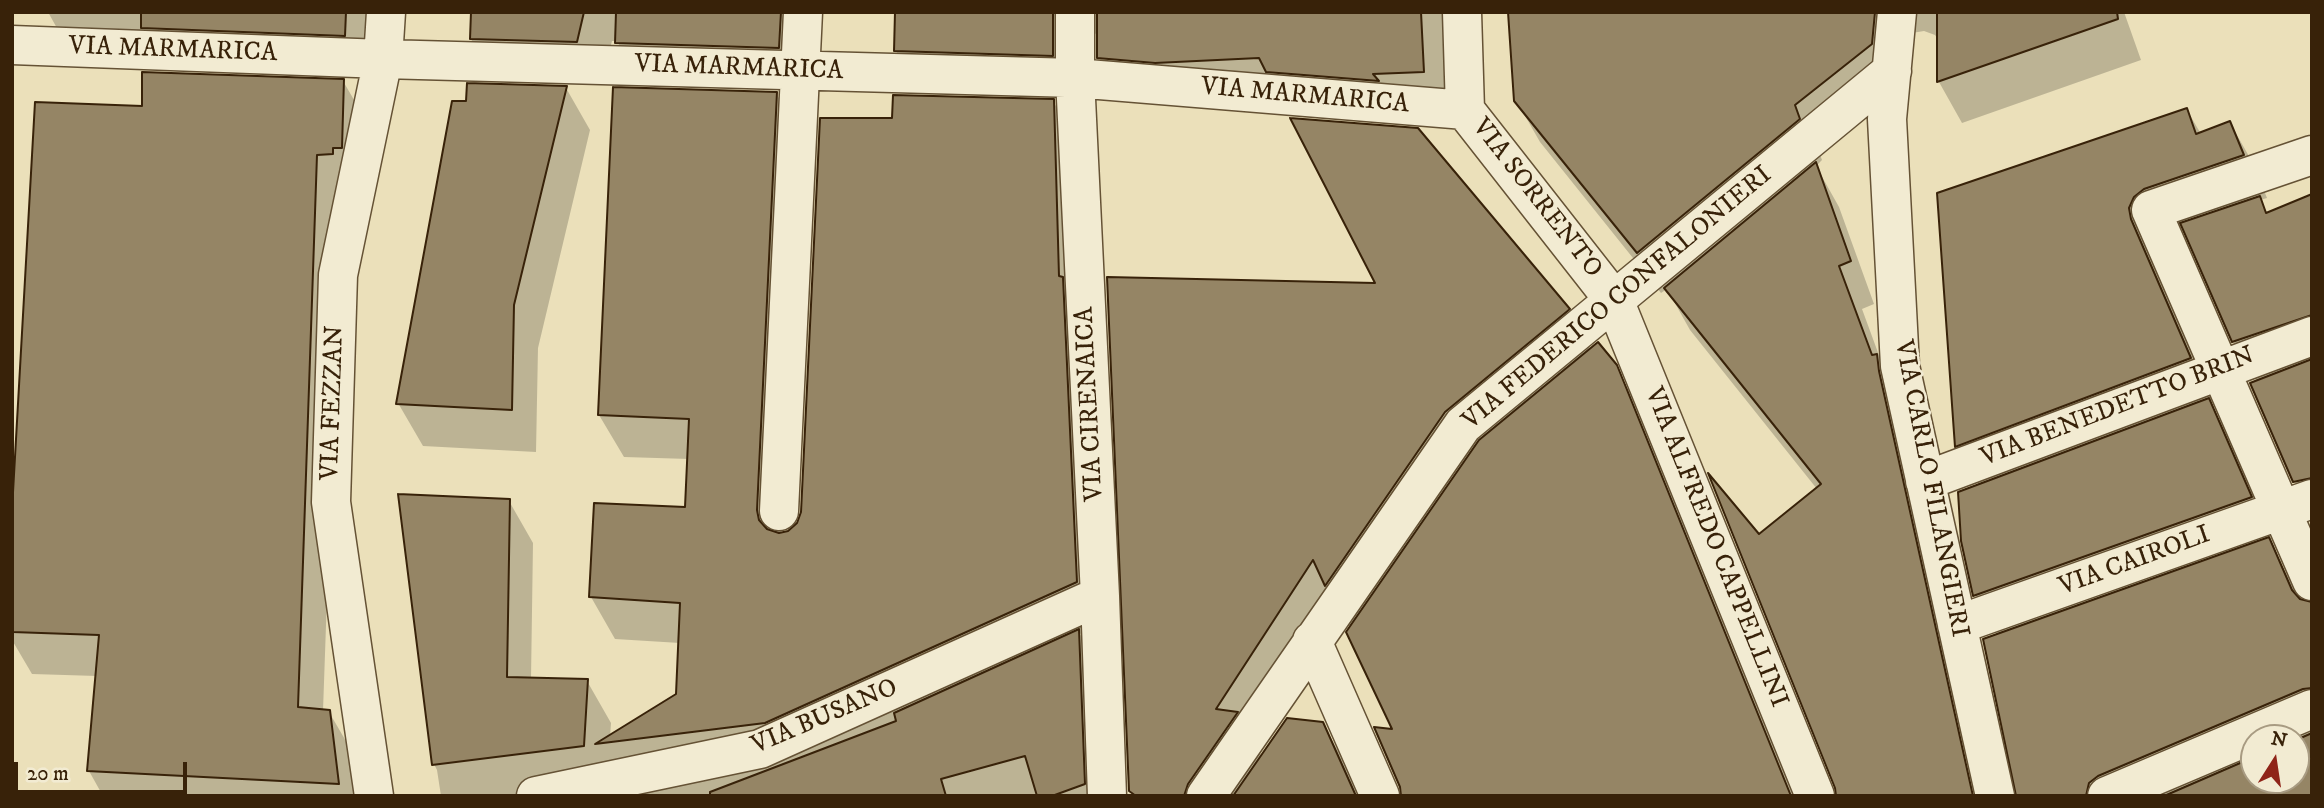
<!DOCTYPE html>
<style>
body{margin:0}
#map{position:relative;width:2324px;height:808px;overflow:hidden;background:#ebe0ba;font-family:"IM FELL DW Pica",serif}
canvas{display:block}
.frame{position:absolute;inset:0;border:14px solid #382209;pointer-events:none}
.north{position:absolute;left:2240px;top:724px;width:70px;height:70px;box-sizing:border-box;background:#f2ebd2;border:2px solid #a89b82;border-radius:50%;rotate:12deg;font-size:19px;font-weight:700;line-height:28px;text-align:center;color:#382209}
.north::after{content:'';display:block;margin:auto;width:24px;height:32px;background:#8f2418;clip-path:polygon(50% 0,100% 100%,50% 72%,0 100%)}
.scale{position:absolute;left:14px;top:762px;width:173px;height:32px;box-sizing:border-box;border:4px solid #382209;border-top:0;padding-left:9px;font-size:21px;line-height:24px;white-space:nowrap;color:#382209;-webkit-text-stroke:5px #f2ebd2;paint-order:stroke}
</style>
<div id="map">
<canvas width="2324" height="808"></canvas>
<div class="frame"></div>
<div class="north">N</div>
<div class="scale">20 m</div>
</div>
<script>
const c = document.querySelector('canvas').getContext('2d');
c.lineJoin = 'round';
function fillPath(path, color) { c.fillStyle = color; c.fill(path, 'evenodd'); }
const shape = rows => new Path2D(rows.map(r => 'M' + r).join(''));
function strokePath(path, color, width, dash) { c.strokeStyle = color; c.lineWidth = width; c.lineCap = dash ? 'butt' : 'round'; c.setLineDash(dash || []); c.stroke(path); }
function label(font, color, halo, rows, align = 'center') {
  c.font = font + ' "IM FELL DW Pica",serif'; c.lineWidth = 5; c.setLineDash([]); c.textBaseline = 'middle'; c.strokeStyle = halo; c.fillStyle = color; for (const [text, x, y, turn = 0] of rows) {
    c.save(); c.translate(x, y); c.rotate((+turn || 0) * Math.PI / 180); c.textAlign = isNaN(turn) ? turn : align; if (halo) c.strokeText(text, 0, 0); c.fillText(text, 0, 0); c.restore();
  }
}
fillPath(shape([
 [48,12,390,12,369,78,168,70,163,61,73,57],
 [473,12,815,12,803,90,641,86,617,41,612,41,601,85,496,82,471,39],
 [897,12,1443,12,1447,114,1123,100,1099,57,1099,33,1089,35,1077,98,921,94,896,51],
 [1510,12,2124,12,2141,60,1962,123,1939,82,1939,41,1935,35,1924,31,1912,33,1817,147,1822,160,1816,166,1839,207,1874,304,1862,309,1884,369,1986,796,1838,796,1759,537,1817,489,1690,330,1667,289,1661,293,1540,142,1516,100],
 [343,81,368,124,341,197,323,711,329,712,354,755,358,796,103,796,89,771,97,676,32,674,12,640,12,541,144,108],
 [566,88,590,130,538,348,536,452,423,446,398,403],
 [776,93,800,135,781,534,789,532,798,524,894,120,1053,101,1077,143,1101,624,1080,634,1103,673,1107,796,441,796,437,770,434,764,509,501,533,543,531,679,587,681,611,723,610,737,677,695,680,643,615,639,591,597,686,508,689,459,624,457,599,415],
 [2187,110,2201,134,2230,123,2254,165,2267,198,2260,200,2268,214,2312,196,2312,511,2295,482,2252,384,2257,382,2234,342,2184,226,2168,231,2214,401,2209,402,2230,438,2272,535,2267,537,2301,601,2312,604,2312,796,2018,796,1998,636,1975,595,1963,541,1979,486,1956,446],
 [2254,738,2296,738,2296,780,2254,780],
 [1108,279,1568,310,1591,350,1615,366,1640,409,1797,796,1403,796,1395,731,1351,628,1337,603,1250,736,1262,757,1322,723,1347,766,1360,796,1134,796,1130,790]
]), '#0003');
const building = shape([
 [141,12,346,12,345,36,141,28,141,12],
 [471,12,584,12,577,42,470,39,471,12],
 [616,12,781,12,779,48,615,43,616,12],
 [895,12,1053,12,1053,56,894,51,895,12],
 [1097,12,1421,12,1424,72,1373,74,1379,81,1266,72,1259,58,1155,63,1097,58,1097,12],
 [1508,12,1875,12,1872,44,1795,105,1800,119,1637,253,1514,101,1508,12],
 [1937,12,2117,12,2118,19,1937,82,1937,12],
 [142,72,344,79,342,148,333,148,333,154,317,155,298,707,330,710,339,784,87,771,99,635,12,632,12,510,35,102,142,106,142,72],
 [467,83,567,86,514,305,512,410,396,404,452,101,466,101,467,83],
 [613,87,777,92,757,510,759,520,767,529,779,533,788,531,797,523,801,512,820,118,892,118,893,95,1054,99,1059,276,1063,277,1077,582,765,723,595,744,676,694,680,603,589,597,594,503,685,507,689,419,598,415,613,87],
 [2187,108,2196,134,2230,121,2244,155,2144,189,2134,197,2129,208,2131,219,2191,358,1955,447,1937,193,2187,108],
 [1290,118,1418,128,1570,309,1445,412,1325,586,1313,560,1216,709,1238,712,1188,784,1184,796,1136,796,1129,791,1107,277,1375,283,1290,118],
 [1816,162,1851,261,1839,266,1872,355,1877,354,1879,371,1973,796,1836,796,1835,788,1708,473,1759,534,1821,484,1664,288,1816,162],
 [2312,194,2312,315,2232,342,2180,223,2260,196,2266,213,2312,194],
 [1598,342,1617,365,1791,796,1401,796,1400,787,1374,727,1392,729,1346,632,1479,440,1598,342],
 [2312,359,2312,478,2293,482,2250,383,2312,359],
 [2209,398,2252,497,1973,596,1961,541,1958,492,2209,398],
 [398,494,510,499,507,677,588,679,584,746,432,765,398,494],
 [2269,537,2292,590,2300,599,2312,602,2312,688,2303,689,2098,776,2089,783,2086,796,2016,796,1983,639,2269,537],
 [1079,629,1085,784,1052,796,1037,796,1025,756,941,779,946,796,710,796,710,792,896,721,894,713,1079,629],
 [1287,718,1323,722,1356,796,1233,796,1287,718],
 [2312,733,2312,796,2164,796,2254,757,2254,780,2296,780,2296,740,2312,733]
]);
fillPath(building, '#958565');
strokePath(building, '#382209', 2);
const minor = shape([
 [1075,12,1075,78,1100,596,1107,796],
 [1462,12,1465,110,1614,300,1815,796],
 [1897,12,1887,119,1900,366,1995,796],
 [12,45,383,59,1075,78,1465,110],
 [2312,155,2151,210,2312,581],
 [1925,481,2312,336],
 [779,511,803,12],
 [1957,625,2312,499],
 [1312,641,1380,796],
 [374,796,331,502,338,275,383,59,386,12],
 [536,796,760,749,1100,596],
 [1206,796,1463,425,1892,71],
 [2107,796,2312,709]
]);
strokePath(minor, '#655235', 41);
strokePath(minor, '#f2ebd2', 38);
label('26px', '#382209', '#f2ebd2', [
 ["VIA MARMARICA",173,51,2],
 ["VIA MARMARICA",739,69,2],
 ["VIA MARMARICA",1305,97,5],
 ["VIA SORRENTO",1536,199,52],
 ["VIA FEDERICO CONFALONIERI",1618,299,-40],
 ["VIA FEZZAN",334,403,-88],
 ["VIA CIRENAICA",1091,404,-93],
 ["VIA BENEDETTO BRIN",2118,408,-21],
 ["VIA CARLO FILANGIERI",1930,489,79],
 ["VIA ALFREDO CAPPELLINI",1715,548,68],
 ["VIA CAIROLI",2135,562,-20],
 ["VIA BUSANO",825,718,-23]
]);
</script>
